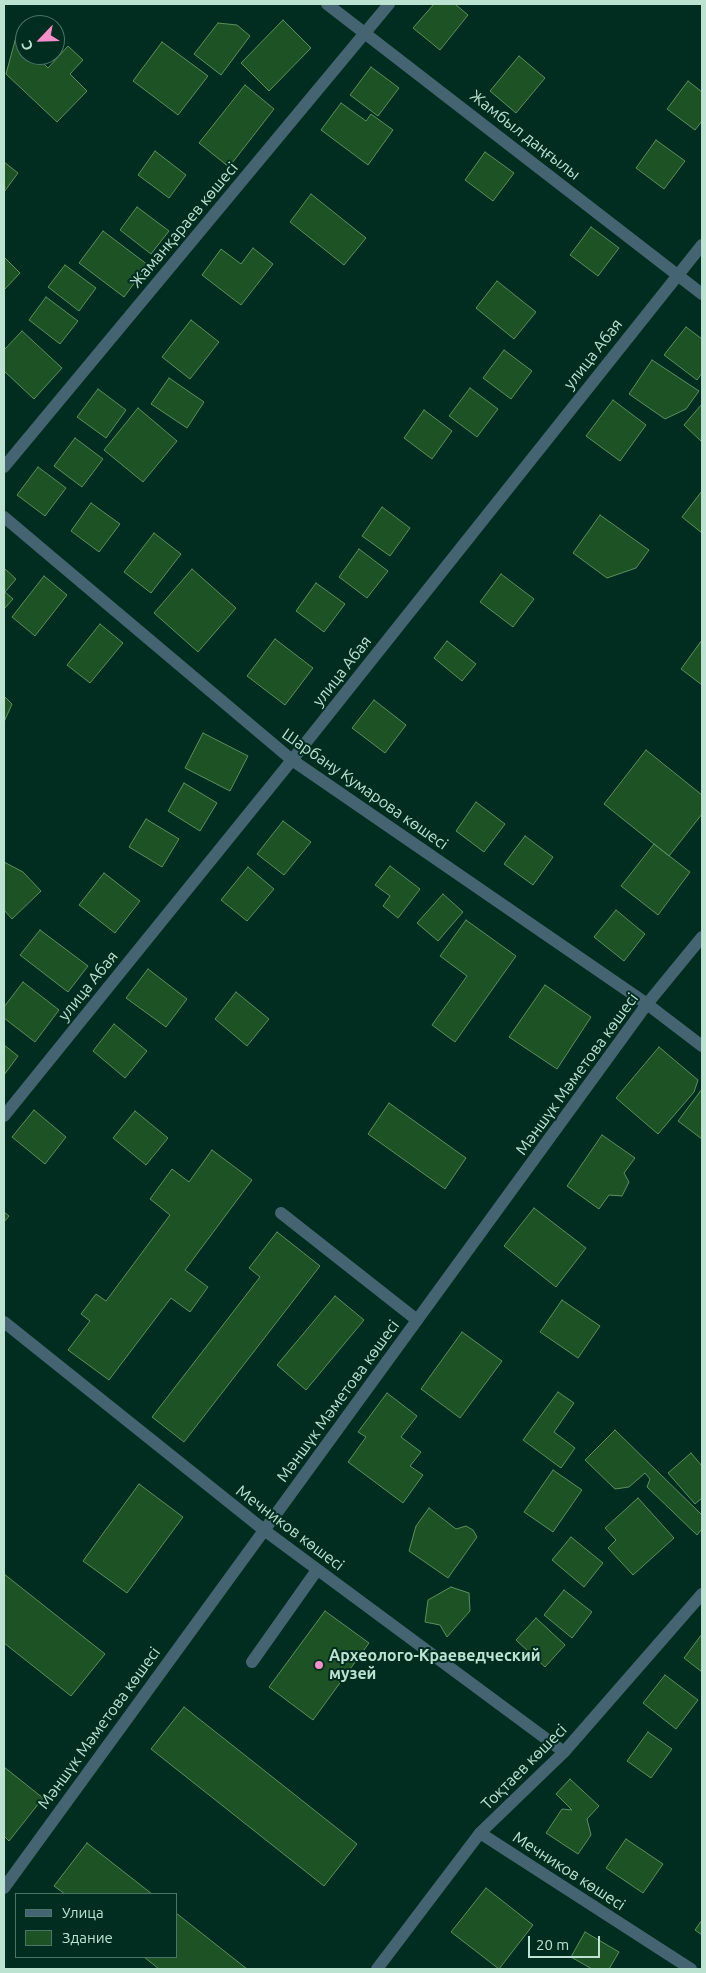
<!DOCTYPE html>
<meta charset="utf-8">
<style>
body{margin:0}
#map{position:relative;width:706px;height:1973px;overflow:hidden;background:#002d1f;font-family:Ubuntu,sans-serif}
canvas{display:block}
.frame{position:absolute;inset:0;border:5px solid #bce2d1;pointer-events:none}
.legend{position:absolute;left:15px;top:1893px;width:162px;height:65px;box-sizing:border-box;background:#002d1f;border:1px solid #4b7566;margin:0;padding:6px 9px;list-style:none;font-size:15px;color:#bce2d1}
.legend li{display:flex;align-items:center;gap:10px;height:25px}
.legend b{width:25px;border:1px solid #4b7566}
.north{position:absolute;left:15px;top:15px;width:50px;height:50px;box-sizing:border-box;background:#002d1f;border:1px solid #4b7566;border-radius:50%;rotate:246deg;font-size:14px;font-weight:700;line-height:20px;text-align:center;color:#bce2d1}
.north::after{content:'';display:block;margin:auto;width:18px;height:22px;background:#f98fca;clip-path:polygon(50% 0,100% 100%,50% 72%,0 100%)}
.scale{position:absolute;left:528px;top:1936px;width:72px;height:22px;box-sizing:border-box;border:2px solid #bce2d1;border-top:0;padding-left:6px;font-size:15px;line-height:18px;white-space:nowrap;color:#bce2d1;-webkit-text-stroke:4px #002d1f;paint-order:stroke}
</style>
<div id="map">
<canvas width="706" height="1973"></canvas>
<div class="frame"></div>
<ul class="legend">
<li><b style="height:6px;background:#456471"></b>Улица</li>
<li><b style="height:14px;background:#1d5225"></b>Здание</li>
</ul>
<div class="north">С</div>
<div class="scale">20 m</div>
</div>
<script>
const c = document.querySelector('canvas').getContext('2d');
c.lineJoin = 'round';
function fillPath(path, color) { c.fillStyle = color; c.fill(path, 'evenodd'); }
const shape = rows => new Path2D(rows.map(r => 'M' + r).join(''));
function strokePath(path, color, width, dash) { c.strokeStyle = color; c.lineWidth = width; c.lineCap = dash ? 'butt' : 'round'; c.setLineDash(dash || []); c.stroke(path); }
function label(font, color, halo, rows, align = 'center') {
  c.font = font + ' Ubuntu,sans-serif'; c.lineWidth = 4; c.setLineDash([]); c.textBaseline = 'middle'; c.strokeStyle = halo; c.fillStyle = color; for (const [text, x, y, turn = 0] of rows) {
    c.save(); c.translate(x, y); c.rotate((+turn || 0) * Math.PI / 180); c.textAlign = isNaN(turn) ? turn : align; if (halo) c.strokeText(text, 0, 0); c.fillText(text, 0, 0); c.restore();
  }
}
const building = shape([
 [434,4,455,4,468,15,440,50,413,28,434,4],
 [283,20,311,48,269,91,241,63,283,20],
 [218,23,237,25,250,36,221,75,194,54,218,23],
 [25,34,25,55,51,55,43,63,48,68,68,46,83,60,70,74,87,91,57,122,6,74,16,37,25,34],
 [162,42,208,76,178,115,133,81,162,42],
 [519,56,545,78,516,113,490,91,519,56],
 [371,67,399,88,378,116,350,95,371,67],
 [688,81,702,92,702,121,695,130,667,109,688,81],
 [245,85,274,109,229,167,199,143,245,85],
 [341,103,366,121,371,114,393,130,368,165,321,130,341,103],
 [656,140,685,161,664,189,636,168,656,140],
 [155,151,186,175,169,198,138,175,155,151],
 [485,152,514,173,493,201,465,180,485,152],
 [4,162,18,173,4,192,4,162],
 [311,194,366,238,344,265,290,222,311,194],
 [137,207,169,231,151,254,120,230,137,207],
 [591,227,619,248,598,276,570,255,591,227],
 [103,231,148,265,124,297,79,263,103,231],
 [253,248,273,264,241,305,202,275,221,249,241,264,253,248],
 [4,257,20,273,4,290,4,257],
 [65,265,96,288,79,311,48,287,65,265],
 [497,281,536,312,514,339,476,308,497,281],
 [46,297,78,321,60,344,29,320,46,297],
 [191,320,219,342,190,379,162,357,191,320],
 [686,327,702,339,702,373,697,380,664,355,686,327],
 [22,331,62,368,34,399,4,371,4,350,22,331],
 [504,350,532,371,511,399,483,378,504,350],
 [652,360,699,391,686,409,665,419,629,394,652,360],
 [169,378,204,402,187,428,151,404,169,378],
 [470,388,498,409,477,437,449,416,470,388],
 [98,389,126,410,106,438,77,417,98,389],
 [613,400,646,425,620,461,586,436,613,400],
 [702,404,702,442,684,425,702,404],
 [138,408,177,441,143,482,104,450,138,408],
 [424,410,452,431,432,459,404,438,424,410],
 [75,438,103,459,82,487,54,466,75,438],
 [38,467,66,488,45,516,17,495,38,467],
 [702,491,702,533,682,517,702,491],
 [91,503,120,524,99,552,71,531,91,503],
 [382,507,410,528,390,556,362,536,382,507],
 [600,515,649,550,636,568,607,578,573,553,600,515],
 [154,533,181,554,151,593,124,572,154,533],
 [359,549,388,571,367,598,339,577,359,549],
 [4,568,16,579,5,592,13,599,4,609,4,568],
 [192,569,236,608,198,652,154,613,192,569],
 [501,574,534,599,513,627,480,602,501,574],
 [44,576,67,595,35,636,12,617,44,576],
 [316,583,345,604,324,632,296,611,316,583],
 [100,624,123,643,90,683,67,665,100,624],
 [275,639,313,668,285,705,247,676,275,639],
 [702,640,702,685,681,669,702,640],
 [447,641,476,664,462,681,434,658,447,641],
 [4,696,12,704,4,722,4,696],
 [374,700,406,725,385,753,352,728,374,700],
 [203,733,248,756,230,791,185,768,203,733],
 [646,750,702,795,702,814,669,856,604,804,646,750],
 [184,783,217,803,200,831,168,811,184,783],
 [476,802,505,824,484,852,456,831,476,802],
 [146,819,179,839,162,867,129,847,146,819],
 [283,821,311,842,284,875,257,854,283,821],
 [525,836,553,857,533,885,504,864,525,836],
 [654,844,690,872,658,915,621,886,654,844],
 [4,862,23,872,41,891,12,919,4,910,4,862],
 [390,866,420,889,398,918,383,906,390,896,375,885,390,866],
 [248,867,274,889,247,921,221,900,248,867],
 [104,873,140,901,115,933,79,905,104,873],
 [443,894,463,912,438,941,417,923,443,894],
 [616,910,645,934,624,961,594,937,616,910],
 [466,920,516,956,455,1042,432,1025,467,976,440,956,466,920],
 [40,930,88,966,68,992,20,955,40,930],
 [148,969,187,999,166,1027,126,998,148,969],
 [23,982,59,1010,35,1042,4,1018,4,1007,23,982],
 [545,985,591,1017,557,1069,509,1037,545,985],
 [236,992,269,1019,247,1046,215,1019,236,992],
 [114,1024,147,1051,125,1078,93,1051,114,1024],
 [4,1045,18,1056,4,1075,4,1045],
 [659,1047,698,1080,694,1092,658,1134,616,1098,659,1047],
 [702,1089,702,1139,678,1121,702,1089],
 [389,1103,466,1158,445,1189,368,1134,389,1103],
 [34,1110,66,1137,45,1164,12,1137,34,1110],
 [135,1111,168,1138,146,1165,113,1138,135,1111],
 [602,1135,635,1158,624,1173,629,1182,622,1196,609,1195,599,1209,567,1186,602,1135],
 [212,1150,252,1180,185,1270,208,1287,190,1312,171,1298,109,1380,68,1350,90,1321,81,1314,96,1294,106,1301,170,1215,150,1199,172,1169,189,1182,212,1150],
 [534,1208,586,1248,556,1287,504,1246,534,1208],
 [4,1212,9,1216,4,1222,4,1212],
 [277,1232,320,1266,184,1442,152,1417,260,1277,249,1268,277,1232],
 [335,1296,364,1320,306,1390,277,1365,335,1296],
 [562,1300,600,1326,578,1358,540,1332,562,1300],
 [462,1332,502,1361,460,1418,421,1389,462,1332],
 [558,1392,574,1403,554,1432,575,1448,561,1468,523,1440,558,1392],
 [387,1393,417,1416,401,1437,421,1452,410,1466,423,1475,403,1503,348,1462,366,1437,358,1432,387,1393],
 [615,1430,702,1515,702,1529,697,1535,647,1487,650,1479,645,1473,629,1487,615,1489,585,1460,615,1430],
 [691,1453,702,1466,702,1498,695,1504,668,1473,691,1453],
 [553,1470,582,1490,553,1532,524,1512,553,1470],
 [139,1484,183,1517,127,1593,83,1561,139,1484],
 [638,1498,674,1538,633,1575,608,1548,616,1540,605,1528,638,1498],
 [429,1508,456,1529,466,1526,473,1530,477,1537,448,1578,409,1551,416,1526,429,1508],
 [571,1537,603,1563,584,1587,552,1560,571,1537],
 [4,1574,105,1654,71,1696,4,1643,4,1574],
 [451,1587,469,1593,470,1611,447,1637,440,1625,425,1622,428,1600,451,1587],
 [564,1590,592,1612,572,1638,544,1615,564,1590],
 [325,1611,369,1643,313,1720,269,1687,325,1611],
 [536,1618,565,1645,545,1667,516,1640,536,1618],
 [702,1634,702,1672,684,1658,702,1634],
 [665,1675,698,1700,676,1729,643,1703,665,1675],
 [184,1707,357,1844,324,1886,151,1749,184,1707],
 [648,1732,672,1749,651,1778,627,1761,648,1732],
 [4,1767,43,1798,9,1841,4,1836,4,1767],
 [570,1779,599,1806,587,1819,591,1835,578,1854,546,1833,562,1809,572,1810,556,1794,570,1779],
 [626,1839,663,1864,643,1893,606,1868,626,1839],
 [87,1843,152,1894,65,1894,54,1886,87,1843],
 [486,1888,533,1925,499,1969,451,1932,486,1888],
 [176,1913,247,1969,159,1969,144,1957,176,1957,176,1913],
 [702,1920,702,1935,695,1930,702,1920],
 [585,1932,619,1952,609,1969,592,1969,571,1957,585,1932]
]);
fillPath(building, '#1d5225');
strokePath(building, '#5a905f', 1);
strokePath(shape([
 [281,1213,417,1320],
 [252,1662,317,1570]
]), '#456471', 12);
strokePath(shape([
 [4,467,389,4],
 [4,517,292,760,647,1004,702,1046],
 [4,1322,264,1530,564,1752],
 [480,1833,691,1969],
 [4,1888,647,1004,702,937]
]), '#456471', 12);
strokePath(shape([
 [327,4,702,294],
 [4,1116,292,760,702,245],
 [377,1969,480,1833,564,1752,702,1594]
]), '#456471', 12);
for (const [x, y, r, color] of [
 [319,1665,5,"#f98fca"]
]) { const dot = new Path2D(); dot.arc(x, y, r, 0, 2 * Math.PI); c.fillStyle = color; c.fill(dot); strokePath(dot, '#002d1f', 2); }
label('16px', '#bce2d1', '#002d1f', [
 ["Жамбыл даңғылы",525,135,38],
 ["Жаманқараев көшесі",184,225,-50],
 ["улица Абая",593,354,-52],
 ["улица Абая",342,671,-52],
 ["Шарбану Кумарова көшесі",365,789,35],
 ["улица Абая",88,986,-51],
 ["Мәншүк Мәметова көшесі",577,1074,-54],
 ["Мәншүк Мәметова көшесі",338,1401,-54],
 ["Мечников көшесі",290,1528,37],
 ["Мәншүк Мәметова көшесі",99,1728,-54],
 ["Тоқтаев көшесі",524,1767,-45],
 ["Мечников көшесі",569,1871,33]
]);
label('bold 16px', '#bce2d1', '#002d1f', [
 ["Археолого-Краеведческий",329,1656],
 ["музей",329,1674]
], 'left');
</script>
